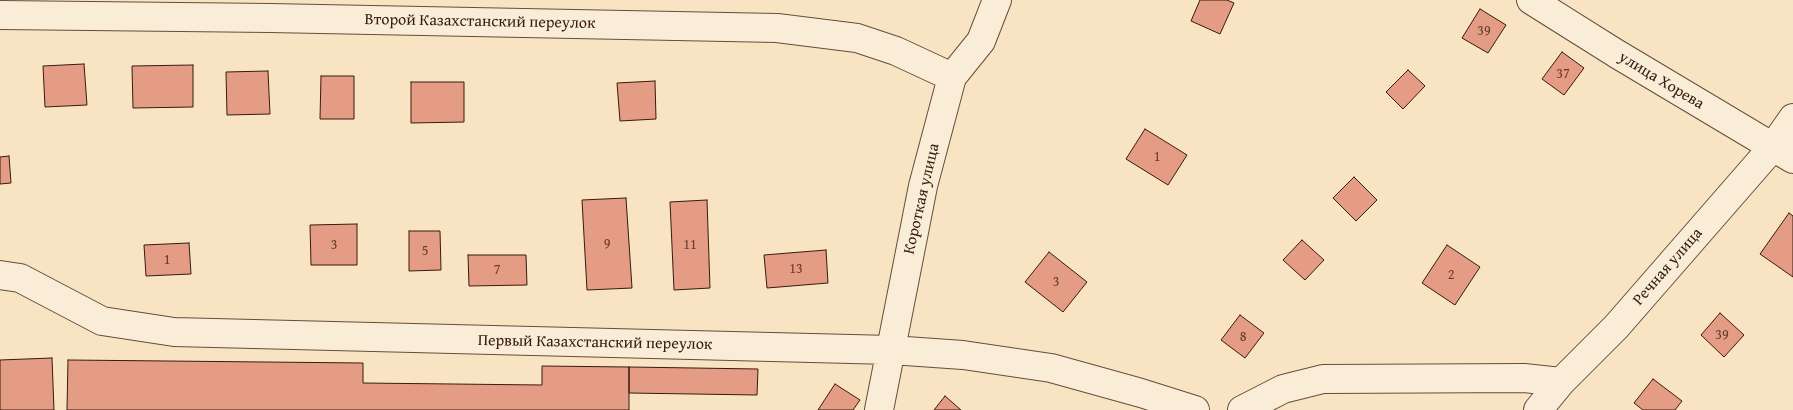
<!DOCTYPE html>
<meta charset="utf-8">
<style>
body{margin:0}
canvas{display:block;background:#f8e3c2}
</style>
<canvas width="1793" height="410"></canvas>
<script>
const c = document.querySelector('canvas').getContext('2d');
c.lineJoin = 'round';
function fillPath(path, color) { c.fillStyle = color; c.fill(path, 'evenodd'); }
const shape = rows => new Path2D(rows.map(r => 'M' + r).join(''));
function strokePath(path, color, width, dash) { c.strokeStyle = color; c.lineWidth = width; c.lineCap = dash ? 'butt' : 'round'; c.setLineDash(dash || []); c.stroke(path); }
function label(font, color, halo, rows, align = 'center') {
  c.font = font + ' "Gentium Book Plus",serif'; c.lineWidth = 4.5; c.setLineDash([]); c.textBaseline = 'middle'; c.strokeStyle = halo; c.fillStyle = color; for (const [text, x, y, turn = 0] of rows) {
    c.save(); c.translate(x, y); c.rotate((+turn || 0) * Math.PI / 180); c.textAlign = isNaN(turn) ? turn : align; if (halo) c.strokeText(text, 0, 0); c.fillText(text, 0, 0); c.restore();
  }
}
const building = shape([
 [1200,0,1227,0,1234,3,1220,34,1191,21,1200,0],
 [1480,9,1506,25,1488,53,1462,38,1480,9],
 [1562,52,1584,68,1564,95,1542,79,1562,52],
 [84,64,87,105,45,107,43,66,84,64],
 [193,65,193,107,133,108,132,66,193,65],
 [1408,70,1425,86,1403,109,1386,92,1408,70],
 [268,71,270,114,227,115,226,72,268,71],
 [321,76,354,76,354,119,320,119,321,76],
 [655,81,656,119,620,121,617,83,655,81],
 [411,82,464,82,464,122,411,123,411,82],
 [1145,129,1187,155,1168,185,1126,159,1145,129],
 [9,156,11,183,0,184,0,157,9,156],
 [1354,177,1377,200,1356,221,1333,198,1354,177],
 [626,198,632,288,587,290,582,200,626,198],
 [707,200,710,288,674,290,670,202,707,200],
 [1789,213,1793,216,1793,277,1760,254,1789,213],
 [357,224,357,265,311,265,310,225,357,224],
 [409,231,440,231,441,270,409,271,409,231],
 [1302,240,1324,260,1305,280,1283,260,1302,240],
 [189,243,191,274,146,276,144,245,189,243],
 [1447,245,1480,267,1455,305,1422,283,1447,245],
 [826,250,828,283,767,288,764,255,826,250],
 [1049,252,1087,282,1063,312,1025,282,1049,252],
 [468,255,526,255,527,285,469,286,468,255],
 [1720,313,1744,335,1724,357,1701,335,1720,313],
 [1240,315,1264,333,1245,358,1221,340,1240,315],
 [52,358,54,410,0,410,0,360,52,358],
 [68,360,363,363,363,383,542,385,542,366,629,367,629,410,67,410,68,360],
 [629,367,758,369,757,395,629,393,629,367],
 [1653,379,1682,401,1675,410,1643,410,1634,403,1653,379],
 [835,384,860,400,853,410,818,410,835,384],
 [945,396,961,410,934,410,945,396]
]);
fillPath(building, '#e59c84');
strokePath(building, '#361b0e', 1);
const minor = shape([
 [1531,0,1617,54,1793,159],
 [0,15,270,18,777,28,857,38,896,51,952,77],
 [0,275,20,278,102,321,174,332,891,350,963,355,1051,368,1141,393,1195,410],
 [879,410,923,186,952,77,981,41,997,0],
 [1242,410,1283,389,1323,379,1524,378,1561,382],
 [1538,410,1561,382,1616,327,1772,148,1793,118]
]);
strokePath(minor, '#664d3b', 30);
strokePath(minor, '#faedd7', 28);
label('14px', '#623b2c', null, [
 ["39",1484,31],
 ["37",1563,74],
 ["1",1157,157],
 ["9",607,244],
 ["3",334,245],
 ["11",690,245],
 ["5",425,251],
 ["1",167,260],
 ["13",796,269],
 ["7",497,270],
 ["2",1451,275],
 ["3",1056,282],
 ["39",1722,335],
 ["8",1243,337]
]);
label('16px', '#361b0e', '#faedd7', [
 ["Второй Казахстанский переулок",480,22,1],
 ["улица Хорева",1661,81,31],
 ["Короткая улица",922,199,-77],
 ["Речная улица",1668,267,-49],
 ["Первый Казахстанский переулок",595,343,1]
]);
</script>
